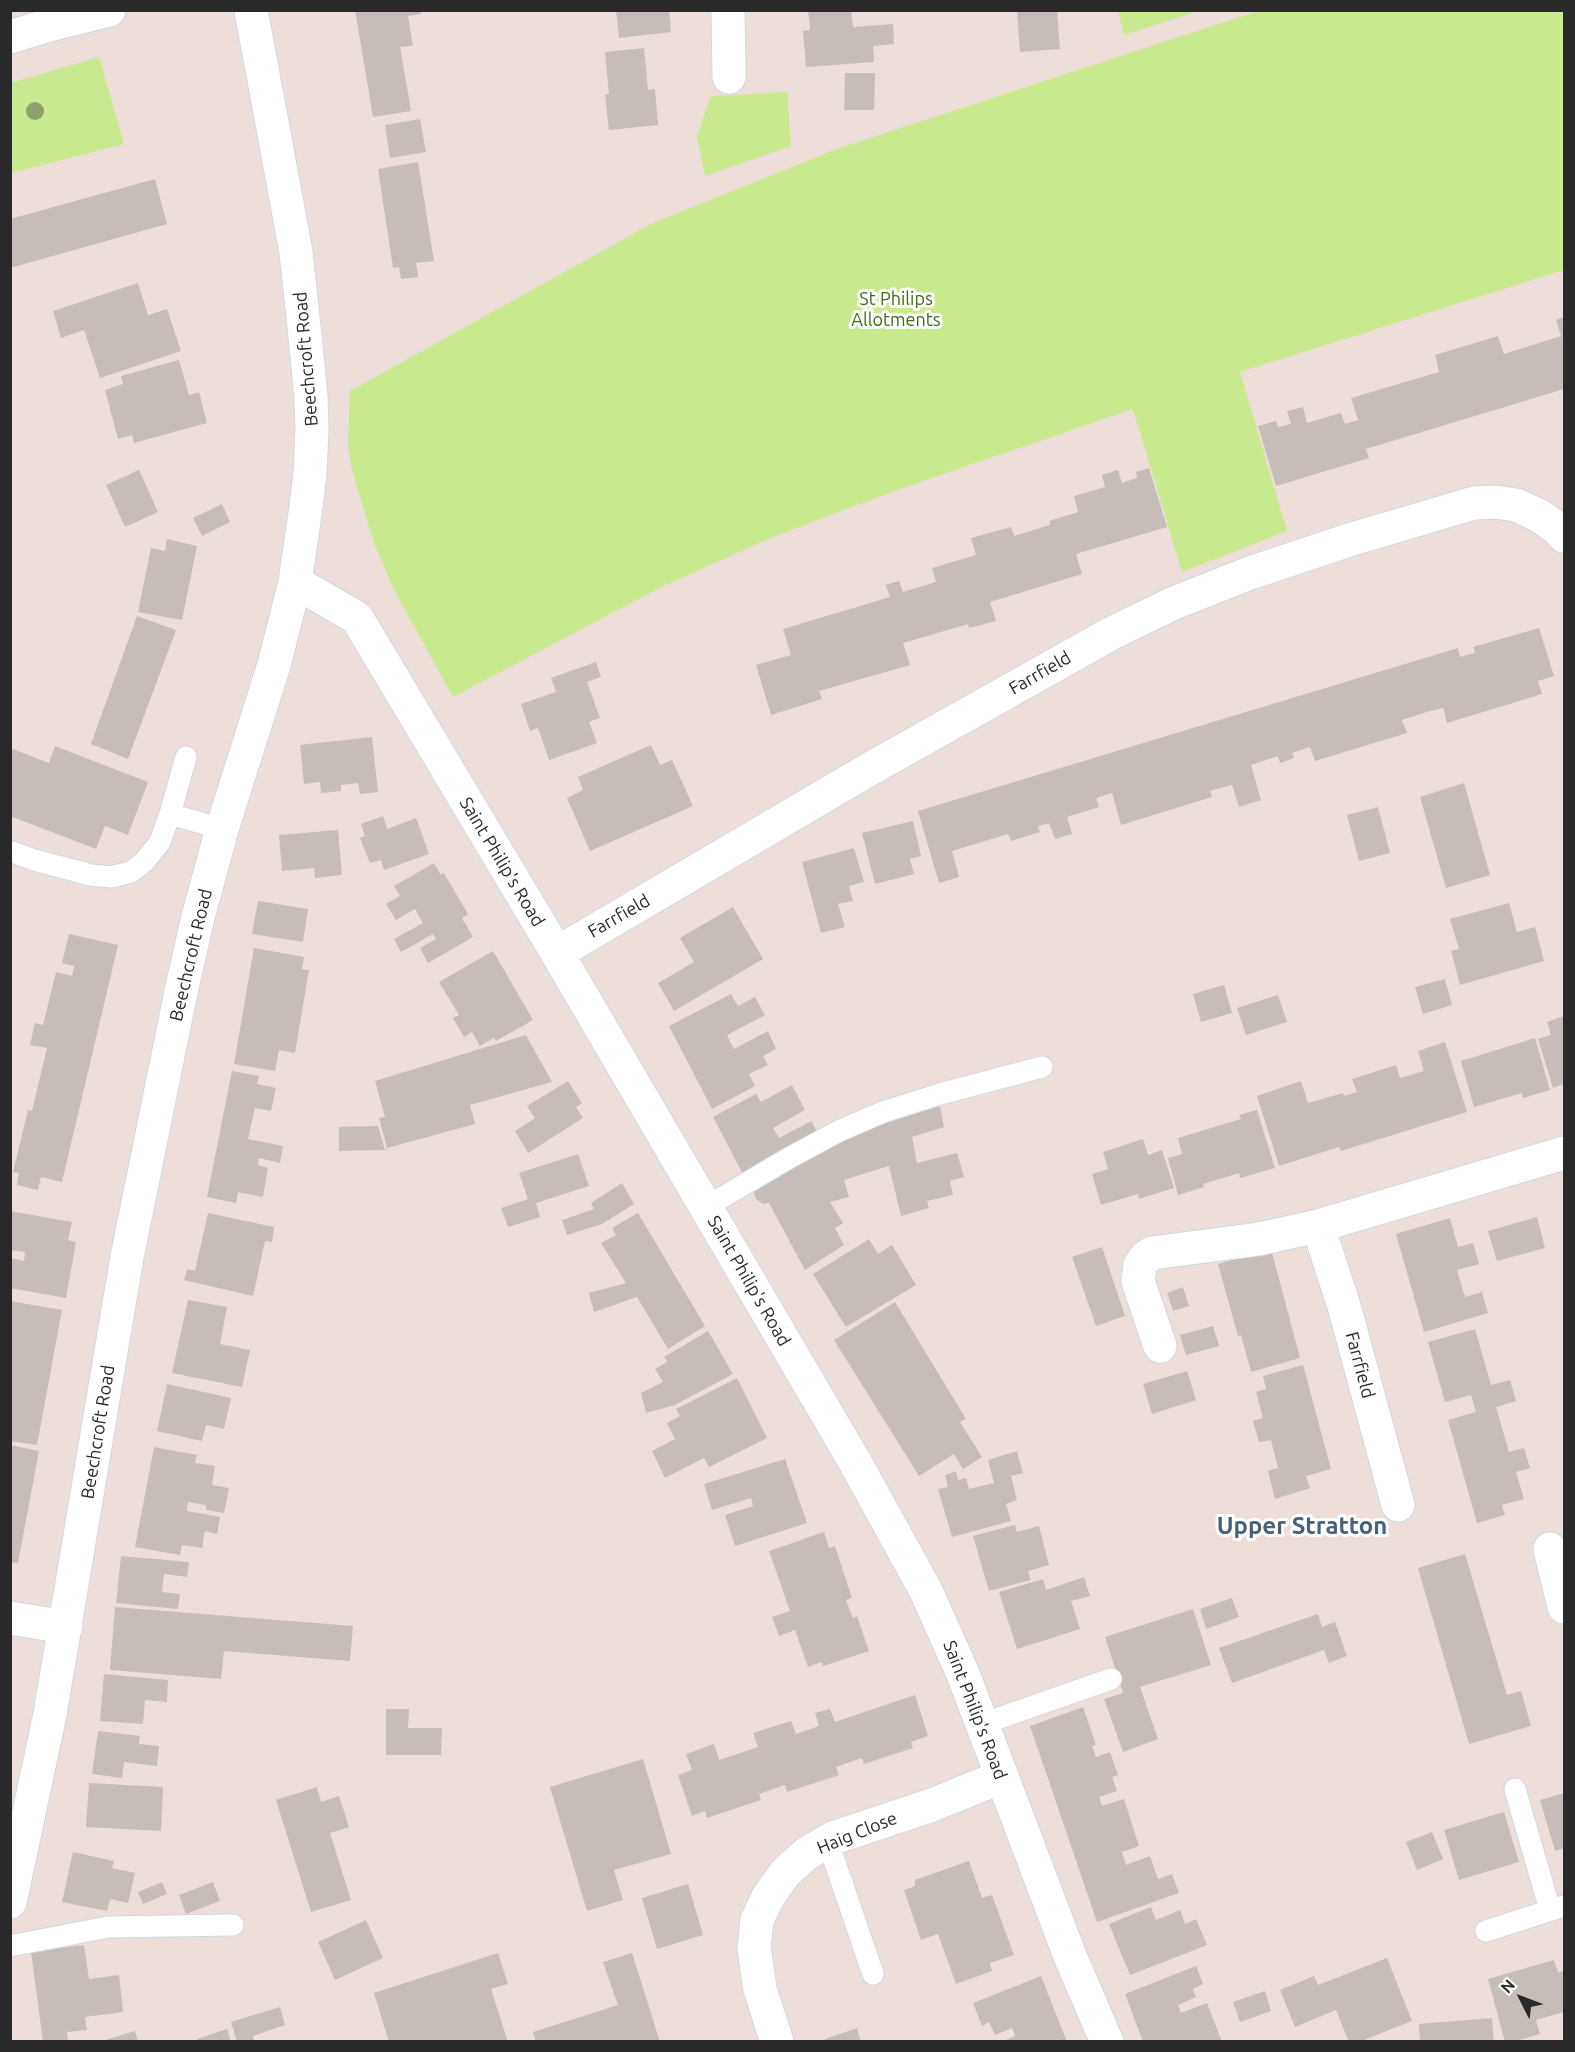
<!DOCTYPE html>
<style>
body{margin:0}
#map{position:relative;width:1575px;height:2052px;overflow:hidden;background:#edded9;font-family:Ubuntu,sans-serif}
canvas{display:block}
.frame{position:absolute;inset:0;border:12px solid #292929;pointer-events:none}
.north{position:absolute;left:1491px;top:1968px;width:60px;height:60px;-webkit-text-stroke:4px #fff;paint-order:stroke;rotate:312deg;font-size:16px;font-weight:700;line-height:24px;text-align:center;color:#292929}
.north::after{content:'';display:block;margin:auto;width:21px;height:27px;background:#292929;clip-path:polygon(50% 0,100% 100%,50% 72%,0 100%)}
</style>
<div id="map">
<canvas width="1575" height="2052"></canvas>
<div class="frame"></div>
<div class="north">N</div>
</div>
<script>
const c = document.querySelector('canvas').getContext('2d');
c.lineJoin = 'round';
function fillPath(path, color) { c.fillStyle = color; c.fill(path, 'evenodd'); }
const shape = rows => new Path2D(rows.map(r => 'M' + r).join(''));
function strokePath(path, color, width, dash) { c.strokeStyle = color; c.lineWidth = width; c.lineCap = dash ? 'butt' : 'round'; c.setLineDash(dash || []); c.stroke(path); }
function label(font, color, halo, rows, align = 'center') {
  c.font = font + ' Ubuntu,sans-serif'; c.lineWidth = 6; c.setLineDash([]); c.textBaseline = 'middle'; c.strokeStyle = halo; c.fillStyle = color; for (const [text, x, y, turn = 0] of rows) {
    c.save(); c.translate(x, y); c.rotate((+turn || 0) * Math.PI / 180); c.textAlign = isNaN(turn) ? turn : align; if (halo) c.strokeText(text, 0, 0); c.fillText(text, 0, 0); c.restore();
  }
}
fillPath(shape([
 [1118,10,1198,10,1198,11,1124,35],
 [1258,11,1564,11,1564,270,1240,372,1287,531,1182,572,1133,409,897,490,773,537,661,587,453,697,393,588,373,540,351,466,348,443,350,391,653,223,834,150],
 [99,57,124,144,11,173,11,83],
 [787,92,791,146,705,176,697,137,711,96]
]), '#caea8f');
fillPath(shape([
 [355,10,420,10,421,14,408,16,413,46,400,47,411,111,373,117],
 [616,10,669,10,671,32,619,38],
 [808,10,851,10,853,27,893,24,894,44,873,46,874,62,806,67,803,31,810,30],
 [1017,10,1057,10,1060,49,1020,52],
 [644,48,648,90,655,89,658,125,609,130,605,95,609,94,605,52],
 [845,73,875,73,874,110,844,110],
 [420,119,426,152,390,158,385,125],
 [418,162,434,261,416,263,418,277,401,279,399,267,393,268,378,169],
 [155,179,167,224,10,268,10,219],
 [138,283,148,315,167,309,181,351,100,378,84,330,61,338,53,311],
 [1564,317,1564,389,1366,449,1369,458,1276,486,1258,426,1276,421,1278,427,1291,424,1287,411,1303,407,1307,423,1341,413,1345,424,1358,420,1351,398,1439,372,1435,355,1498,336,1504,354,1561,336,1556,320],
 [179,360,189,395,199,392,207,423,134,443,132,435,118,439,105,390,123,384,121,376],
 [1149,468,1167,527,1076,554,1082,574,990,602,996,621,969,628,968,624,903,643,910,665,819,691,822,699,771,715,756,665,791,655,783,629,890,597,886,585,899,581,903,592,936,582,932,568,976,555,971,538,1011,527,1014,536,1050,525,1049,521,1078,512,1074,496,1105,487,1102,475,1118,470,1122,483,1137,478,1136,472],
 [139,470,158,512,125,527,106,485],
 [222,504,230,522,202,536,193,518],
 [167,539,197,546,182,620,138,612,151,548,165,551],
 [137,616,176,630,128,759,91,744],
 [1539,628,1554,676,1538,681,1542,694,1447,723,1443,708,1430,711,1402,720,1407,733,1315,761,1310,747,1292,753,1294,758,1280,763,1278,756,1251,765,1261,800,1239,807,1232,785,1210,791,1212,797,1121,825,1112,793,1096,798,1099,807,1067,817,1072,834,1055,839,1049,823,1038,826,1040,832,1011,841,1008,834,952,851,959,877,939,883,918,811,1458,648,1460,657,1475,653,1473,647],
 [596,662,601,677,587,682,600,718,589,722,597,743,549,760,538,728,530,731,521,704,556,692,551,678],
 [372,737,378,792,360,794,358,783,341,785,341,791,321,793,320,782,304,784,300,745],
 [651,745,660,765,672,760,693,806,590,851,567,798,583,790,578,777],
 [55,746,148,782,128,835,105,826,96,849,10,816,10,748,49,763],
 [1464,783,1490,875,1446,888,1420,797],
 [1378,807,1390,853,1359,861,1347,815],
 [383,816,387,829,416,818,429,854,384,870,381,860,370,863,360,838,365,836,361,824],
 [913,821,921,856,910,859,914,874,875,884,862,833],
 [338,830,342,875,315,878,314,868,282,871,279,835],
 [854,848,864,882,849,886,853,901,838,904,845,927,821,933,802,862],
 [434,863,441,875,444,873,468,914,462,918,473,937,428,963,420,948,436,939,433,934,401,952,394,939,423,923,415,909,396,920,386,904,400,896,394,886],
 [258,901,308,909,303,942,252,934],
 [1509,903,1517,932,1535,927,1544,961,1460,985,1451,951,1459,949,1450,919],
 [733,907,763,959,674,1011,658,983,694,962,680,938],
 [69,934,118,945,62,1182,41,1177,38,1190,17,1185,19,1173,13,1172,28,1110,32,1111,47,1048,30,1045,35,1023,43,1025,56,972,72,976,74,966,62,963],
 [254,948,304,957,302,969,309,970,295,1053,279,1050,275,1071,234,1064],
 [493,951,533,1020,496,1041,494,1038,480,1046,472,1032,464,1037,453,1018,459,1015,439,982],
 [1445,979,1452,1005,1423,1014,1415,987],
 [1224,985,1232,1013,1201,1022,1193,994],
 [731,994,738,1006,755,997,765,1015,727,1035,734,1049,768,1031,776,1049,763,1056,768,1065,749,1074,755,1086,712,1109,669,1026],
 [1278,995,1287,1022,1246,1035,1237,1008],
 [1564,1016,1564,1084,1553,1088,1538,1039,1551,1035,1547,1022],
 [526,1035,552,1082,470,1105,475,1124,387,1148,379,1118,385,1117,375,1081],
 [1535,1038,1550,1090,1523,1098,1522,1093,1474,1107,1461,1061],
 [1445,1042,1467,1112,1341,1151,1339,1147,1279,1166,1257,1096,1301,1081,1308,1103,1343,1093,1344,1096,1357,1092,1352,1079,1396,1065,1400,1078,1424,1071,1418,1051],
 [232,1071,259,1076,257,1084,276,1088,271,1111,255,1108,248,1139,283,1146,280,1163,259,1158,258,1165,268,1168,263,1197,238,1192,236,1203,207,1197],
 [568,1081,582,1103,576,1107,583,1118,528,1153,515,1131,535,1118,527,1106],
 [792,1085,805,1110,773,1128,779,1138,811,1121,819,1135,744,1176,713,1117,756,1094,761,1102],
 [940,1106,944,1127,912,1137,917,1163,957,1153,964,1177,950,1181,953,1195,927,1201,929,1208,901,1216,889,1166,844,1180,849,1197,830,1202,843,1223,835,1228,844,1245,805,1270,769,1203,763,1204,756,1199,753,1189,757,1180,866,1129],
 [1257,1110,1275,1168,1240,1178,1239,1173,1203,1184,1204,1187,1178,1195,1168,1158,1182,1154,1178,1138,1241,1119,1239,1115],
 [378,1126,385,1150,339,1151,339,1127],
 [1143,1139,1148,1155,1162,1150,1174,1188,1139,1199,1138,1194,1101,1205,1092,1174,1108,1169,1103,1152],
 [578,1154,589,1186,536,1203,540,1217,508,1227,501,1208,528,1199,519,1173],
 [622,1183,634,1204,602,1224,567,1235,562,1220,594,1209,591,1203],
 [10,1211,72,1222,68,1240,76,1242,66,1298,10,1288,10,1258,24,1261,25,1252,10,1250],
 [208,1213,274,1227,272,1242,265,1241,253,1296,184,1280,187,1269,195,1271],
 [638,1213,705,1326,668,1349,637,1297,594,1312,589,1293,626,1283,601,1243,616,1235,612,1228],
 [1537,1217,1545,1248,1497,1261,1488,1231],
 [1450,1218,1458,1247,1473,1243,1479,1264,1457,1270,1465,1297,1482,1292,1488,1313,1424,1332,1396,1234],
 [869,1239,878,1254,892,1245,916,1285,846,1327,813,1274],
 [1102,1247,1125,1316,1096,1326,1072,1257],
 [1271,1249,1300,1358,1251,1372,1241,1335,1238,1336,1218,1264],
 [1183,1287,1189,1306,1173,1311,1167,1293],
 [188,1300,227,1307,220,1344,250,1350,242,1387,172,1373],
 [10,1301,62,1310,37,1445,10,1441,10,1361,12,1350,10,1350],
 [895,1302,966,1419,960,1422,982,1457,963,1469,954,1454,919,1476,834,1340],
 [1213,1326,1219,1346,1186,1355,1180,1335],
 [1475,1329,1491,1385,1510,1380,1516,1401,1496,1407,1509,1452,1524,1448,1530,1468,1516,1472,1524,1499,1502,1505,1505,1515,1477,1523,1448,1420,1476,1412,1471,1395,1445,1402,1428,1342],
 [708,1331,733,1374,675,1405,646,1413,641,1393,663,1382,655,1369,667,1362,664,1357],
 [1303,1365,1331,1469,1306,1476,1310,1488,1275,1499,1268,1471,1278,1468,1271,1440,1259,1442,1253,1421,1263,1418,1256,1392,1266,1389,1263,1376],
 [1187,1371,1196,1400,1152,1414,1143,1384],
 [737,1378,767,1438,709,1467,704,1458,665,1478,652,1451,675,1439,667,1423,680,1416,676,1409],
 [167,1384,231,1398,224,1429,206,1425,202,1441,157,1431],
 [10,1445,39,1451,18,1563,10,1562],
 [154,1447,197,1455,195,1463,215,1466,212,1485,229,1488,224,1513,206,1510,206,1505,188,1502,187,1511,220,1517,217,1534,205,1531,202,1548,182,1545,180,1555,135,1547],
 [1017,1451,1023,1473,1011,1476,1017,1500,1006,1504,1011,1521,952,1537,938,1489,948,1487,945,1475,956,1471,958,1480,966,1478,969,1489,994,1483,988,1460],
 [785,1459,807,1523,735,1546,725,1515,753,1506,751,1498,712,1510,704,1484],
 [1015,1525,1017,1532,1039,1526,1049,1565,1028,1571,1031,1580,989,1591,973,1536],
 [824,1532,829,1548,835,1546,852,1598,846,1600,853,1618,857,1616,869,1651,823,1666,821,1662,808,1667,795,1630,779,1636,772,1617,790,1611,769,1551],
 [1465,1554,1507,1695,1521,1691,1531,1726,1469,1744,1418,1568],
 [121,1556,189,1562,187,1577,164,1574,162,1592,180,1594,178,1609,116,1603],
 [1084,1577,1090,1596,1071,1601,1080,1629,1017,1649,999,1592,1043,1579,1046,1590],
 [1232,1598,1239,1617,1206,1629,1200,1609],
 [115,1607,353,1626,350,1661,224,1651,221,1679,110,1670],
 [1193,1609,1211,1665,1140,1687,1158,1739,1123,1752,1104,1699,1123,1693,1105,1637],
 [1318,1614,1322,1627,1335,1622,1347,1656,1329,1663,1324,1650,1232,1683,1219,1648],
 [104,1674,168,1680,167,1702,145,1700,143,1724,100,1721],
 [915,1695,928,1736,911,1742,913,1748,864,1764,862,1758,836,1767,839,1775,787,1792,785,1785,759,1794,761,1800,707,1818,705,1811,692,1816,678,1775,692,1770,686,1754,714,1744,719,1760,758,1747,753,1733,791,1721,796,1734,819,1726,815,1713,830,1709,835,1722],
 [1083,1707,1096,1745,1092,1746,1096,1757,1110,1752,1118,1775,1112,1777,1117,1791,1099,1797,1102,1806,1124,1799,1139,1846,1122,1852,1126,1865,1150,1856,1158,1879,1172,1874,1179,1893,1097,1922,1030,1726],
 [386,1709,409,1709,408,1728,442,1728,441,1755,386,1755],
 [98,1731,140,1736,139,1744,159,1746,157,1766,124,1762,122,1778,92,1774],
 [643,1759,671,1854,614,1870,623,1900,587,1911,550,1787],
 [89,1783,163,1787,161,1831,86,1827],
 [317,1787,321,1802,339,1796,349,1827,330,1833,351,1900,311,1912,276,1800],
 [1564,1793,1564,1848,1555,1851,1540,1800],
 [1504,1812,1519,1862,1459,1880,1444,1830],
 [1432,1832,1443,1859,1417,1870,1406,1842],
 [73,1852,114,1861,112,1868,135,1873,128,1903,110,1899,107,1911,62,1902],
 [969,1861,982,1898,992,1895,1014,1955,990,1963,992,1971,956,1984,938,1934,921,1940,904,1890,915,1886,915,1880],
 [162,1882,167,1894,143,1904,138,1892],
 [213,1882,220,1901,186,1914,179,1895],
 [688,1884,703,1935,657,1949,642,1898],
 [1151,1907,1156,1920,1180,1910,1185,1924,1196,1919,1207,1945,1130,1975,1109,1924],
 [366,1920,383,1958,335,1980,318,1942],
 [84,1945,89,1979,119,1975,123,2012,85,2017,87,2030,67,2032,68,2042,43,2042,31,1952],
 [498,1953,508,1984,491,1989,508,2042,389,2042,374,1993],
 [632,1953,660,2042,536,2042,533,2032,618,2005,603,1962],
 [1387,1958,1412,2021,1359,2042,1349,2042,1336,2010,1295,2027,1280,1990,1314,1976,1318,1985],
 [1554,1960,1558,1972,1564,1971,1564,2012,1536,2020,1540,2034,1513,2042,1505,2042,1488,1979],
 [1196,1966,1203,1984,1193,1989,1196,1997,1178,2005,1181,2013,1207,2003,1222,2042,1143,2042,1125,1994],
 [1041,1976,1067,2042,1002,2042,1015,2036,1012,2028,995,2035,989,2022,982,2026,973,2003],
 [1265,1991,1271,2011,1240,2022,1233,2002],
 [280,2007,285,2025,253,2036,255,2042,237,2042,231,2022],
 [1492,2018,1494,2042,1420,2042,1419,2024],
 [857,2028,861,2042,826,2042,825,2039],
 [227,2029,231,2042,198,2042,197,2039],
 [135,2031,138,2042,102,2042,102,2041]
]), '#c7bdb8');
const service = shape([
 [170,814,186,757],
 [10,851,34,860,91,875,111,877,131,872,144,862,160,842,170,814,222,829],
 [706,1207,789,1158,839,1131,883,1112,940,1094,1042,1067],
 [982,1724,1111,1679],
 [1515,1789,1550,1910],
 [828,1842,873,1974],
 [1486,1931,1564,1906],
 [10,1946,108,1927,233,1925]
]);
const minor = shape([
 [728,10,729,77],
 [10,37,49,25,109,10],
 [295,582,357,618,557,953,855,1462,926,1591,963,1674,1070,1956,1107,2042],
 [557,953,868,770,1112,633,1174,603,1250,573,1349,540,1474,503,1495,502,1516,505,1540,516,1558,529,1564,536],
 [1318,1226,1344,1306,1398,1505],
 [1160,1346,1138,1281,1140,1265,1146,1257,1152,1253,1259,1239,1318,1226,1564,1153],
 [1550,1549,1564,1607],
 [10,1618,66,1627],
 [777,2042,760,1989,754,1948,757,1920,768,1897,785,1873,806,1854,833,1838,932,1805,1001,1777]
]);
const secondary = shape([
 [10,1902,50,1714,127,1257,181,992,198,917,222,829,274,665,295,582,305,514,310,474,312,429,311,397,305,336,296,252,251,10]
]);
strokePath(service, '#ced9e4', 23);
strokePath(minor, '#ced9e4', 35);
strokePath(secondary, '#ced9e4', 35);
strokePath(service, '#fff', 21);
strokePath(minor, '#fff', 33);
strokePath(secondary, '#fff', 33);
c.fillStyle = '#8ea06c';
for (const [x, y] of [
 [35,111]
]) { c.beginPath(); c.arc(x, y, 9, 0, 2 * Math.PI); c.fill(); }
label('18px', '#416d12', '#fff', [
 ["St Philips",896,299],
 ["Allotments",896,320]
]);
label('18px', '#292929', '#fff', [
 ["Beechcroft Road",306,359,-95],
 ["Farrfield",1040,673,-30],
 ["Saint Philip's Road",502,862,59],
 ["Farrfield",619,916,-30],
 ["Beechcroft Road",191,955,-77],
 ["Saint Philip's Road",749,1281,60],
 ["Farrfield",1360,1365,75],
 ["Beechcroft Road",98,1432,-81],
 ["Saint Philip's Road",975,1710,69],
 ["Haig Close",857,1833,-22]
]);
label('bold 24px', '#45617e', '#fff', [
 ["Upper Stratton",1302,1526]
]);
</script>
